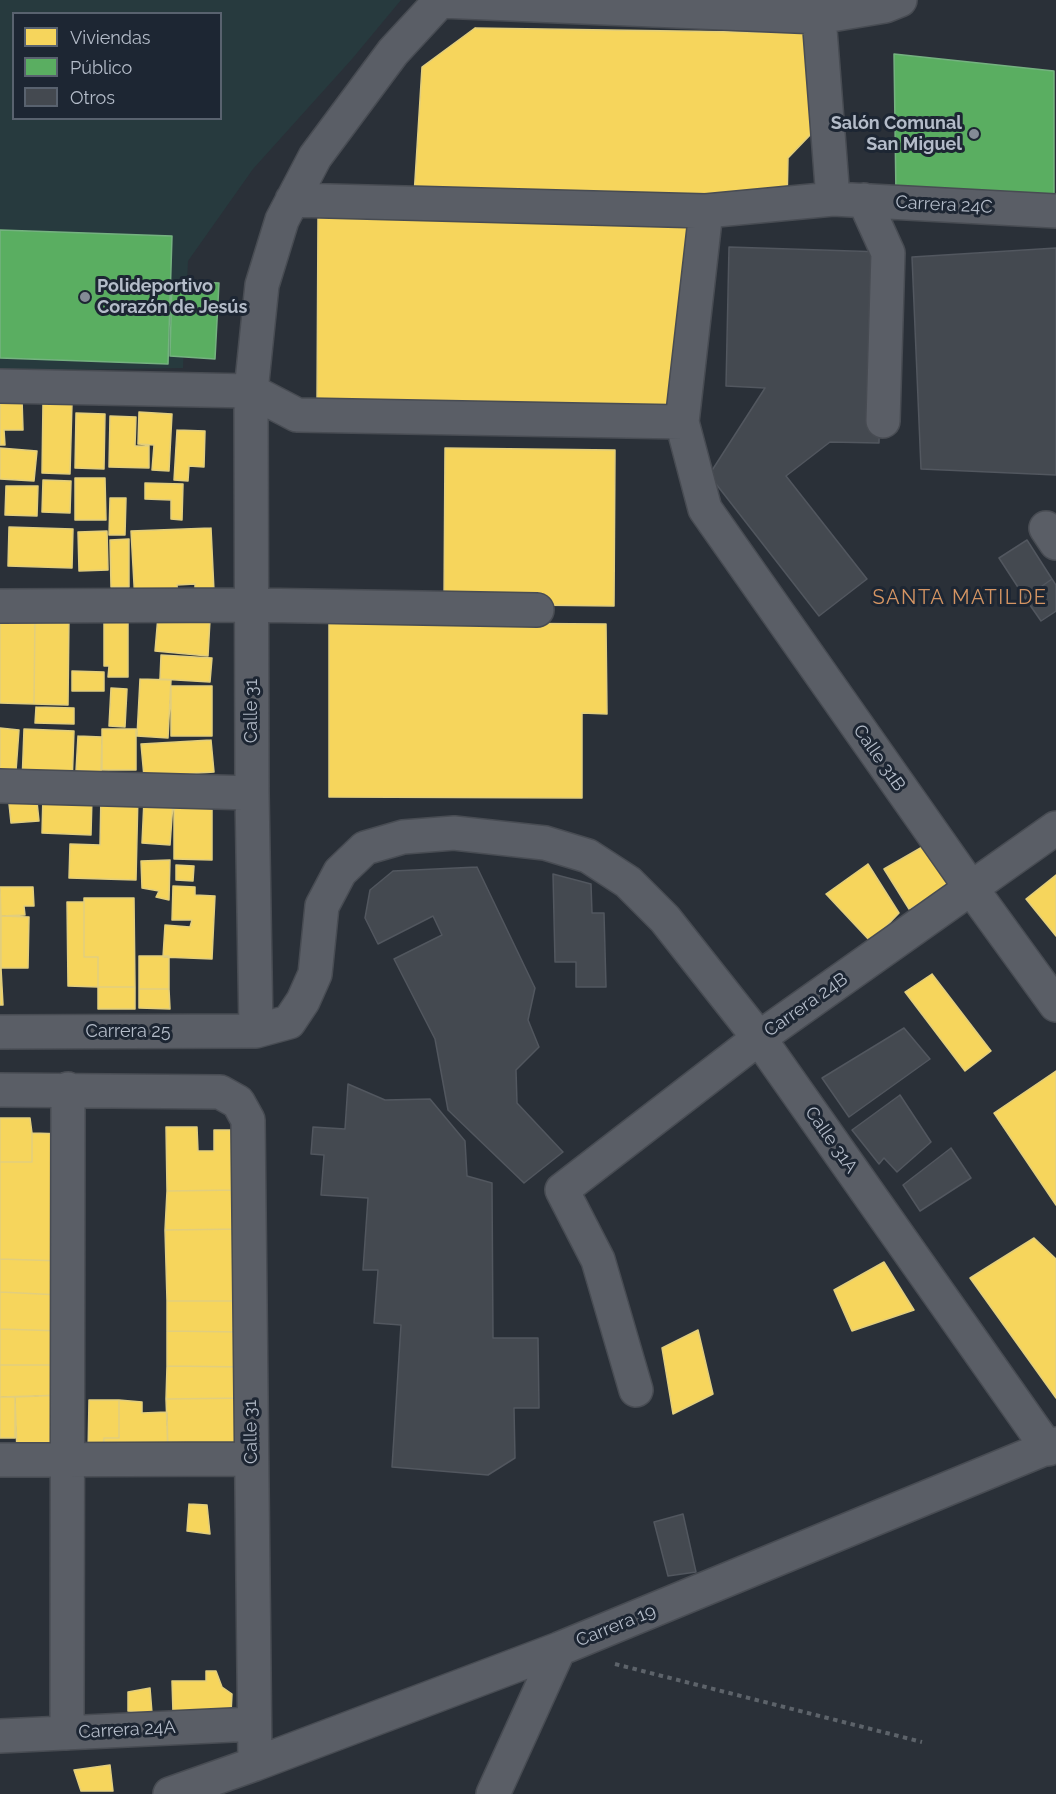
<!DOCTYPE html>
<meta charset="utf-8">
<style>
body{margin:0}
#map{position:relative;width:1056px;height:1794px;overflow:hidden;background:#2a3038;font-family:Raleway,sans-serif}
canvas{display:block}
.legend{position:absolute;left:12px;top:12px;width:210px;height:108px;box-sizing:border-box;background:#1d2633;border:2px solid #59626f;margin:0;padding:8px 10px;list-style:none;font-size:18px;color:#b4bcc9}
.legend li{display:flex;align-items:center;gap:12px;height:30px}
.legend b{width:30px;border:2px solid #59626f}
</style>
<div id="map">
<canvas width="1056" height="1794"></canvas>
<ul class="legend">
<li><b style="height:16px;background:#f6d55c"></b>Viviendas</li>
<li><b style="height:16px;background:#5aae61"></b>Público</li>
<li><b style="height:16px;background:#444950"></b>Otros</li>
</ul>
</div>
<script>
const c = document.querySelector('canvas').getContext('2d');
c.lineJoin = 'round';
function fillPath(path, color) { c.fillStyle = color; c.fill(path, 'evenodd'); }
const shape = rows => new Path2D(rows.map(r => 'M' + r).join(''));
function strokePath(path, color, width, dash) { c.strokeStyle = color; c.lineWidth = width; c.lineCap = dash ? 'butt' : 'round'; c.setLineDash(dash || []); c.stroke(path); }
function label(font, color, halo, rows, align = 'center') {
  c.font = font + ' Raleway,sans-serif'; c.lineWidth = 6; c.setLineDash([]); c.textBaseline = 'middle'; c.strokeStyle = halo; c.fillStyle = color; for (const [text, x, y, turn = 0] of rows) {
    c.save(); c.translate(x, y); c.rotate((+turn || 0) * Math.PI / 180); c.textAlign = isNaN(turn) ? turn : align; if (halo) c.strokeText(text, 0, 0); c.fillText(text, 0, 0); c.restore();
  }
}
fillPath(shape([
 [0,0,401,0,352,59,253,169,188,261,183,368,0,371],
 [14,14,220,14,220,118,14,118]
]), '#273a3e');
const homes = shape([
 [475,28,813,33,813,132,788,158,787,204,414,196,422,67,475,28],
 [318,217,690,224,676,407,317,404,318,217],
 [0,399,22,399,23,430,4,430,5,445,0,445,0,399],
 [43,402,72,403,70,474,42,473,43,402],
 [139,412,172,414,169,471,152,470,154,445,138,444,139,412],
 [76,413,105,414,104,469,75,468,76,413],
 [110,416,136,417,135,446,149,446,149,468,109,467,110,416],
 [177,430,205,431,204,467,189,466,188,481,174,480,177,430],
 [0,448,37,451,34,481,0,479,0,448],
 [445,448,615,450,614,606,444,604,445,448],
 [75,478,105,478,106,520,75,520,75,478],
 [43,480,71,481,70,513,42,512,43,480],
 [145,483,183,484,182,520,171,519,171,500,145,499,145,483],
 [6,486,38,486,37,516,5,515,6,486],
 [110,498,126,498,125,535,109,535,110,498],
 [9,527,73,529,72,568,8,566,9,527],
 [211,528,214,591,195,592,195,584,177,585,178,600,135,602,131,531,211,528],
 [107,531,108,570,79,571,78,532,107,531],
 [129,539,129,587,111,587,110,540,129,539],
 [0,613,35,614,34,704,0,703,0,613],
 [35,614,69,615,68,705,34,704,35,614],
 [158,616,210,620,208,656,155,651,158,616],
 [104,617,128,617,128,677,108,677,109,666,104,666,104,617],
 [329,622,606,624,607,714,582,713,582,798,329,797,329,622],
 [161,655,212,658,210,682,160,679,161,655],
 [72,671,104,672,104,691,72,691,72,671],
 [140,679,171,680,168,738,137,736,140,679],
 [171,686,212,686,212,736,171,736,171,686],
 [111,688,127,689,125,727,109,726,111,688],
 [36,707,74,708,74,724,35,723,36,707],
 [0,728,19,730,16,771,0,770,0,728],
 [24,729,74,731,72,785,22,783,24,729],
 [102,729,136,729,136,770,102,770,102,729],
 [78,736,102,737,101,772,76,771,78,736],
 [211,740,214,772,144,777,141,744,211,740],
 [36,792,39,821,11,823,8,794,36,792],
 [101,793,138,794,136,880,69,878,70,844,100,845,101,793],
 [43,795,92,797,91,835,42,833,43,795],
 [144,800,173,803,170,845,142,843,144,800],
 [174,801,212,802,212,860,174,859,174,801],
 [924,846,953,888,909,909,884,869,924,846],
 [170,860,169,900,156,897,159,891,142,888,141,861,170,860],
 [868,864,899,913,871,942,826,894,868,864],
 [176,865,194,866,193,881,176,880,176,865],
 [1056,875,1056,936,1026,899,1056,875],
 [173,886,195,887,195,895,215,896,212,959,163,957,165,925,190,927,192,920,172,920,173,886],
 [0,887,33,887,34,906,24,906,25,915,1,916,0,887],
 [0,891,1,916,0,962,0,891],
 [84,898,134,898,135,987,98,987,98,957,84,957,84,898],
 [67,902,84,902,84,957,98,957,98,987,68,986,67,902],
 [1,916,29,917,28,968,1,968,1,916],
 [139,956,169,956,169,989,139,989,139,956],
 [0,962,1,968,3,1005,0,1005,0,962],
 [932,974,991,1051,965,1071,905,992,932,974],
 [98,987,135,987,135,1009,98,1009,98,987],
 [139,989,169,989,170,1009,139,1008,139,989],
 [1056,1071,1056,1205,994,1113,1056,1071],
 [0,1118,30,1118,32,1133,32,1162,0,1162,0,1118],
 [166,1127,197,1127,198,1151,214,1151,214,1130,239,1130,239,1190,167,1191,166,1127],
 [32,1133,64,1134,62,1261,0,1259,0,1162,32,1162,32,1133],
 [239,1190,243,1229,165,1230,167,1191,239,1190],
 [243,1229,243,1301,167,1301,165,1230,243,1229],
 [1034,1238,1056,1259,1056,1398,970,1278,1034,1238],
 [0,1259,62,1261,60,1295,0,1292,0,1259],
 [884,1262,914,1310,852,1331,834,1290,884,1262],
 [0,1292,60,1295,61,1331,0,1329,0,1292],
 [167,1301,243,1301,242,1332,167,1331,167,1301],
 [0,1329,61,1331,61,1365,0,1365,0,1329],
 [698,1330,713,1394,673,1414,662,1348,698,1330],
 [167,1331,242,1332,250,1367,167,1366,167,1331],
 [0,1365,61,1365,64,1395,0,1397,0,1365],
 [167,1366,250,1367,249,1398,166,1399,167,1366],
 [64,1395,66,1451,17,1453,15,1397,64,1395],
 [0,1397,15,1397,15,1438,0,1438,0,1397],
 [249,1398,249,1451,168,1454,166,1399,249,1398],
 [89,1400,119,1400,119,1438,104,1438,103,1454,88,1454,89,1400],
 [119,1400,142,1402,142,1413,167,1412,168,1454,103,1454,104,1438,119,1438,119,1400],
 [189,1504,207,1505,210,1534,187,1531,189,1504],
 [206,1671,216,1671,222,1687,232,1694,231,1713,173,1713,172,1681,206,1681,206,1671],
 [150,1688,152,1713,128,1711,128,1692,150,1688],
 [110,1765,113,1791,81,1791,74,1770,110,1765]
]);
fillPath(homes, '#f6d55c');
strokePath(homes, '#e2ce7d', 1.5);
const public = shape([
 [894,54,1054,71,1054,200,896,197,894,54],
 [0,230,172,236,168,364,0,358,0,230],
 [172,281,219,283,215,359,170,356,172,281]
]);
fillPath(public, '#5aae61');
strokePath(public, '#75b280', 1.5);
const building = shape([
 [729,247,883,252,879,443,830,442,786,476,867,579,819,616,709,475,765,388,726,386,729,247],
 [1056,248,1056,475,921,469,912,257,1056,248],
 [1027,540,1052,579,1025,598,999,558,1027,540],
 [1052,579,1056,585,1056,611,1041,621,1025,598,1052,579],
 [477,867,535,988,528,1020,539,1047,516,1070,517,1103,563,1152,524,1183,448,1110,435,1039,394,959,442,935,433,916,378,944,365,918,370,890,393,871,477,867],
 [553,874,591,884,592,913,604,913,606,987,576,987,576,962,555,962,553,874],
 [904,1028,930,1059,849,1117,822,1078,904,1028],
 [348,1084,385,1100,430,1099,465,1141,467,1176,492,1183,493,1338,538,1338,539,1408,514,1408,515,1458,488,1475,392,1467,401,1325,374,1323,378,1270,363,1270,368,1198,321,1195,324,1155,311,1154,313,1127,345,1129,348,1084],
 [900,1095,931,1142,897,1172,884,1158,879,1164,852,1130,900,1095],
 [951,1148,971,1178,920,1211,903,1185,951,1148],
 [683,1514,696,1572,668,1576,654,1522,683,1514]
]);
fillPath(building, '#444950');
strokePath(building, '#52575f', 1.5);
const minor = shape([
 [813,0,819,17,833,199],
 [440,1,819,17,885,6,900,0],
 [292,200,706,211,833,199,1056,211],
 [864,200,888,253,883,421],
 [706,211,682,422,705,509,971,888,1056,1005],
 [0,386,251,391,297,415,682,422],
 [1046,528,1056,543],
 [0,606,252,605,537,610],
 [0,786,252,793],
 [256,1031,252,793,251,391,262,285,282,220,315,157,393,52,441,0],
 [0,1032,256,1031,289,1022,303,1001,315,974,322,906,340,872,365,848,403,837,454,833,545,843,588,856,628,882,665,919,759,1038,1048,1449],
 [0,1090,220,1092,238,1102,248,1120,255,1764],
 [636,1390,598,1260,562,1190,759,1038,1056,828],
 [0,1460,251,1459],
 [67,1733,68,1089],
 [0,1736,254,1724],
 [170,1794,255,1764,559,1649,1056,1444],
 [493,1794,559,1649]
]);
strokePath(minor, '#484c53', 36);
strokePath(shape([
 [615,1664,922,1742]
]), '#5d636a', 4, [4.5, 4.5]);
strokePath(minor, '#5a5e66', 33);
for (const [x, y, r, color] of [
 [974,134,6,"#848b96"],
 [85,297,6,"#848b96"]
]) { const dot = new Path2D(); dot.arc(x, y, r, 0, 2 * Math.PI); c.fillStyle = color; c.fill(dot); strokePath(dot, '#1d2633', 2); }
label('bold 18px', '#b4bcc9', '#1d2633', [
 ["Salón Comunal",962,124],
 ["San Miguel",962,145],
 ["Polideportivo",97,287,"left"],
 ["Corazón de Jesús",97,308,"left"]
], 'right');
label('18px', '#b4bcc9', '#1d2633', [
 ["Carrera 24C",944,205,3],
 ["Calle 31",252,711,-90],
 ["Calle 31B",879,758,55],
 ["Carrera 24B",806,1005,-35],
 ["Carrera 25",128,1032],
 ["Calle 31A",831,1140,55],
 ["Calle 31",251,1432,-91],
 ["Carrera 19",616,1626,-22],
 ["Carrera 24A",127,1730,-3]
]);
c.letterSpacing = '1.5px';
label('20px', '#d59563', '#1d2633', [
 ["SANTA MATILDE",960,598]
]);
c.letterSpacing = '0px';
</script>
